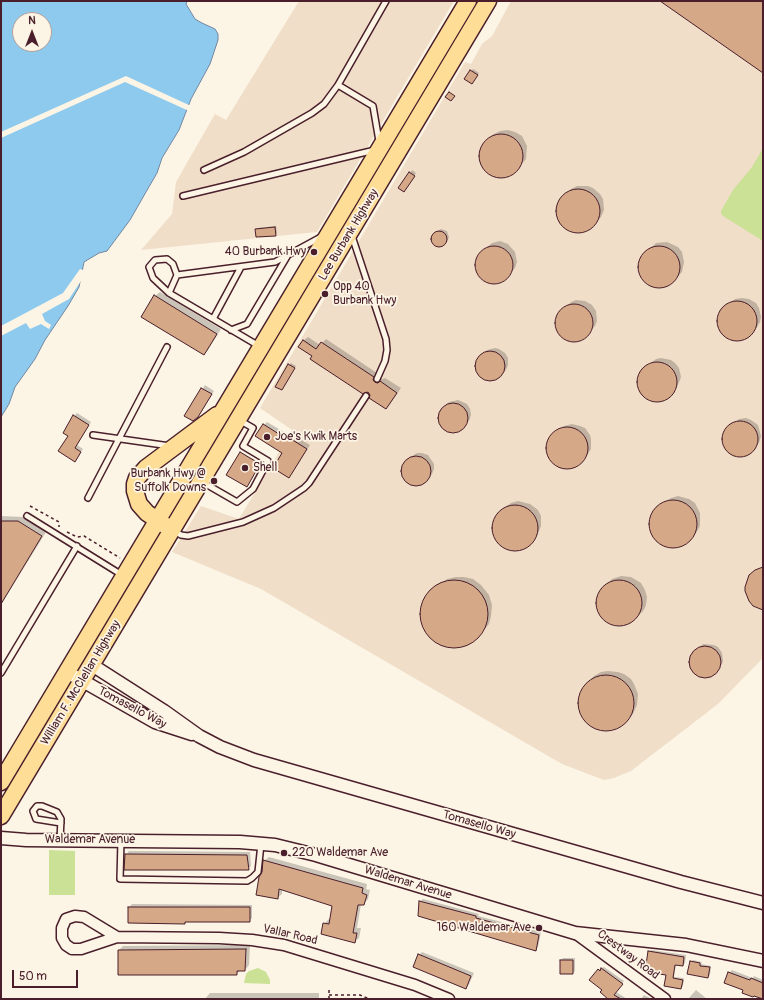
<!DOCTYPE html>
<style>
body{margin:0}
#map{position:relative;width:764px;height:1000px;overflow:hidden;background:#fcf5e5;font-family:Pangolin,sans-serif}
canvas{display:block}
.frame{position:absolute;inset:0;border:2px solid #4a1f2b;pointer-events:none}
.north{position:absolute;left:12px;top:12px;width:40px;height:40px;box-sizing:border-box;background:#fcf5e5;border:1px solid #b59f9b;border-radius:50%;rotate:0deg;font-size:11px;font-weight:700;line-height:16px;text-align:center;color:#4a1f2b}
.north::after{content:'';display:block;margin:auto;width:14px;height:18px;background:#4a1f2b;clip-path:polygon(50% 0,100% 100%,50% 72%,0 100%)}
.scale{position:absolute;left:12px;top:970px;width:66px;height:18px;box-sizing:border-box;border:2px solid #4a1f2b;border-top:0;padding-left:5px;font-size:12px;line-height:14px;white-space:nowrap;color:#4a1f2b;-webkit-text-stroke:3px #fcf5e5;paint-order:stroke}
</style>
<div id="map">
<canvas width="764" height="1000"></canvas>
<div class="frame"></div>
<div class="north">N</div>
<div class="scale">50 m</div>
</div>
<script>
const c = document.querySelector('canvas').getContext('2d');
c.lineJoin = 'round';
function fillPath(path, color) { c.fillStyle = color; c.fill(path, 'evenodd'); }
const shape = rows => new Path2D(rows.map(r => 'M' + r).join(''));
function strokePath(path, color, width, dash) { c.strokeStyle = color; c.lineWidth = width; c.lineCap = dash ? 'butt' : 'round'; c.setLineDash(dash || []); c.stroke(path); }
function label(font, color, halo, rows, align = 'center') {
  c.font = font + ' Pangolin,sans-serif'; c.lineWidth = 3.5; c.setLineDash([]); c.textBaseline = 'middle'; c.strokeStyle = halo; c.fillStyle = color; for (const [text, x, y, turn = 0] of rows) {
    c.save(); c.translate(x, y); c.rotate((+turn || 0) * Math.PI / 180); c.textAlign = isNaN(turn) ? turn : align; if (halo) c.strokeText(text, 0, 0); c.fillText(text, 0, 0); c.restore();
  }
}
fillPath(shape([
 [299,1,454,1,317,232,141,250,172,214,176,182,215,114,226,120],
 [511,1,763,1,763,658,718,704,631,771,614,778,604,780,562,764,261,589,172,552,201,506,239,519,292,430,260,408,465,62,471,64,482,44,492,36]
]), '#f0dec9');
fillPath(shape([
 [763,148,763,241,723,216,721,214,721,211,733,190,752,167],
 [49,850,75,851,75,895,49,895],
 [258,968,266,972,270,980,270,984,244,983,246,974,249,971]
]), '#cbe196');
const water = shape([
 [1,1,187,1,186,4,195,19,202,23,215,29,218,34,218,40,210,64,191,99,179,130,162,158,157,173,146,192,130,220,107,251,99,253,84,262,79,287,68,306,45,340,35,359,15,387,9,404,1,417,1,1],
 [20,20,44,20,44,44,20,44,20,20]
]);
fillPath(water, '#8ecaee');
strokePath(water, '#7386a0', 1);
fillPath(shape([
 [126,76,191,106,189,111,125,82,1,138,1,132],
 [86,266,83,278,69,299,42,314,45,321,51,325,49,329,41,324,30,329,26,323,1,336,1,326,63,293,80,269,83,270]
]), '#fcf5e5');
fillPath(shape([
 [473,69,479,73,474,81,471,71],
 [508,130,515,132,522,136,527,146,526,159,516,171,508,177,499,178,492,176,484,169,480,160,480,155,483,145,492,135,500,131],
 [412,170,416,173,404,191,399,188],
 [577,186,588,186,593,188,600,194,603,199,604,210,601,217,591,229,582,232,571,231,566,228,559,221,557,210,558,203,567,193,571,189],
 [276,226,277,233,275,235,256,230,257,228],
 [441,229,447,231,449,237,447,242,439,246,433,244,431,240,433,235],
 [500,241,508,244,515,252,517,262,515,268,507,277,501,281,495,283,486,281,482,279,477,271,476,265,477,258,479,254,492,243],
 [667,242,678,247,682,252,684,262,682,272,673,281,667,285,659,287,649,284,643,279,640,271,639,264,642,256,656,243],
 [160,292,221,329,208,350,203,354,155,296],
 [742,298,749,299,756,303,759,308,761,317,760,322,756,329,751,334,746,338,736,340,730,339,723,333,718,322,719,317,722,310,727,305,735,299],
 [576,300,585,301,592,305,596,311,597,321,595,326,582,339,575,341,569,340,562,335,558,330,557,322,558,316,571,302],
 [308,337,320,345,326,339,377,373,379,378,383,379,385,378,401,388,390,404,386,408,368,391,314,355,303,341],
 [495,348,499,349,505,353,508,358,508,365,506,370,499,377,495,380,489,380,482,378,479,375,476,370,476,363,480,356,487,350],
 [661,358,671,360,675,363,679,368,681,377,680,380,676,389,671,394,665,399,657,400,649,398,645,395,640,390,639,381,640,374,644,368,656,359],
 [291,363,296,366,284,387,289,365],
 [205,385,214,391,201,413,197,417,186,415],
 [458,400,467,404,470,409,471,415,469,421,462,428,457,431,450,432,441,426,438,416,440,410,449,402],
 [77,413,91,422,77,445,83,449,75,460,69,436,74,416],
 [746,418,751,420,758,425,761,436,759,443,750,452,746,454,739,455,731,453,727,449,724,438,728,427,732,424,739,419],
 [267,422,294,438,295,436,310,445,292,474,284,453,264,425],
 [572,424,580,426,585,428,590,435,591,439,591,449,588,454,578,465,571,468,561,467,551,459,548,450,549,442,552,436,564,426],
 [241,452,260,463,247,485,228,474],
 [417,453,422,453,428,455,434,464,434,469,432,474,424,483,419,484,412,484,407,482,402,473,402,467,409,458],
 [678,496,689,499,695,503,700,513,700,526,696,533,682,546,675,547,669,546,659,542,653,535,651,525,653,515,661,504,671,498],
 [518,501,530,504,538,510,541,516,541,526,537,536,529,544,523,548,513,550,508,549,499,543,496,539,493,530,493,524,499,513,504,508,511,503],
 [1,516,23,517,46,532,1,605],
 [621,576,631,577,641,583,645,590,647,597,646,605,644,610,631,623,624,625,614,625,609,623,600,615,597,608,597,598,599,593,612,579],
 [456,577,464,577,473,579,481,585,489,595,492,605,491,616,489,624,483,631,472,641,462,646,453,647,439,643,433,639,424,626,422,615,422,607,426,598,431,591,447,579],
 [703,644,714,645,718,647,722,653,723,661,722,664,715,672,710,676,703,677,698,675,691,667,690,662,691,656,695,651],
 [608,671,618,672,624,674,631,679,634,684,638,694,637,705,633,714,622,725,609,730,602,730,594,728,584,720,580,712,579,699,584,687,594,676,601,672],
 [129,851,250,852,251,866,248,869,126,855],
 [269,857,367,884,366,889,370,890,368,899,363,904,361,904,357,928,361,928,359,938,354,942,324,924,329,919,331,920,333,905,282,889,282,894,277,898,263,873,264,861],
 [423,899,479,914,478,916,541,932,538,947,536,949,420,901],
 [132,904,252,905,252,918,249,921,187,921,185,923,129,907],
 [250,945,249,965,245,970,241,970,236,974,119,950,123,946],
 [651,950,686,955,685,963,683,965,676,964,674,977,684,978,683,986,681,988,667,975,649,952],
 [422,952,474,973,469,984,466,988,419,955],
 [563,958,575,958,575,971,573,973,561,960],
 [693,960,702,962,701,964,711,966,710,975,708,977,691,962],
 [604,967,624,981,616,992,627,999,610,999,604,990,598,970],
 [732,970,750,977,753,978,754,976,763,980,763,998,744,989,729,973],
 [696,990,707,999,688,999],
 [210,993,319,993,319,999,205,999],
 [644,995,652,999,641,999]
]), '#0003');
const building = shape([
 [660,1,763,1,763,73,660,1],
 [470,70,478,75,472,84,464,79,470,70],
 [449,92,455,96,451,101,445,97,449,92],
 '479 156a22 22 0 1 1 44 0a22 22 0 1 1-44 0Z',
 [409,172,415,176,404,192,398,188,409,172],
 '556 211a22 22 0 1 1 44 0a22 22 0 1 1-44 0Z',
 [275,227,276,236,256,237,255,229,275,227],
 '431 239a8 8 0 1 1 16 0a8 8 0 1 1-16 0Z',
 '475 265a19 19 0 1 1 38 0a19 19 0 1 1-38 0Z',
 '638 267a21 21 0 1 1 42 0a21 21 0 1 1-42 0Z',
 [154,295,217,334,204,355,141,317,154,295],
 '717 321a20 20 0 1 1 40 0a20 20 0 1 1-40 0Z',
 '555 323a19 19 0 1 1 38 0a19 19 0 1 1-38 0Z',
 [303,340,316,349,321,342,374,377,373,380,375,382,378,383,380,381,397,393,386,409,369,398,370,395,368,392,363,394,310,359,312,356,298,347,303,340],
 '475 366a15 15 0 1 1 30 0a15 15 0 1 1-30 0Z',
 '637 382a20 20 0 1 1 40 0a20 20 0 1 1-40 0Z',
 [288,364,295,368,282,390,275,387,288,364],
 [201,388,212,394,198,417,193,421,184,416,201,388],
 '438 418a15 15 0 1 1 30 0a15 15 0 1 1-30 0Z',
 [73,415,89,425,75,448,81,452,75,462,58,451,68,436,63,433,73,415],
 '722 439a18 18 0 1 1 36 0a18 18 0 1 1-36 0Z',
 [263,424,290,441,291,439,307,449,289,478,273,468,282,453,255,436,263,424],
 '546 448a21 21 0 1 1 42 0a21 21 0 1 1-42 0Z',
 [240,452,260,464,247,487,226,475,240,452],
 '401 471a15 15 0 1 1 30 0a15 15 0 1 1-30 0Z',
 '649 524a24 24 0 1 1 48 0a24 24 0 1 1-48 0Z',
 '492 528a23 23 0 1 1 46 0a23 23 0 1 1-46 0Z',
 [1,521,18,521,42,536,1,604,1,521],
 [763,567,763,610,753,606,749,601,745,591,745,587,749,575,755,570,763,567],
 '596 603a23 23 0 1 1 46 0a23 23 0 1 1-46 0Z',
 '420 614a34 34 0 1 1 68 0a34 34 0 1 1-68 0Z',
 '689 662a16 16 0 1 1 32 0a16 16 0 1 1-32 0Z',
 '578 703a28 28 0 1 1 56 0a28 28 0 1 1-56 0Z',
 [125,854,247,855,249,870,124,870,125,854],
 [263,860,363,888,362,893,367,895,364,905,358,905,353,933,357,933,355,943,321,934,323,923,329,924,332,906,279,889,278,899,256,895,259,877,262,872,263,860],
 [419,901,476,916,476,918,539,935,536,951,418,916,419,901],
 [128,907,250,907,250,922,185,922,185,924,128,923,128,907],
 [246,949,245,971,237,971,237,975,118,975,118,950,246,949],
 [648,951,684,957,683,966,675,965,673,978,683,980,681,989,664,986,666,975,645,972,648,951],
 [418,954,471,976,466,989,413,967,418,954],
 [560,960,573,960,573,974,560,974,560,960],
 [690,961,700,963,700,966,710,967,708,978,687,974,690,961],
 [601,968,623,984,614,995,621,999,608,999,600,992,602,990,589,980,598,969,600,971,601,968],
 [728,972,747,979,750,980,751,978,763,983,763,999,754,996,753,997,742,993,743,990,724,983,728,972]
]);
fillPath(building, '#d5a887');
strokePath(building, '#4a1f2b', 1);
const service = shape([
 [379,141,373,106,338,85,386,1],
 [204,170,244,152,312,113,324,104,338,85],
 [183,196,375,150],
 [352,236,386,339,387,350,385,361,377,379],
 [177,275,173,264,167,259,155,260,149,267,153,278,169,293,259,346],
 [169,293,177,275,275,262,321,237],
 [213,319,241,267],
 [231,330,247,324,288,255],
 [93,435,170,446],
 [204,483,237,502,253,489,268,461,243,446,253,428,239,420],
 [88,498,167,347],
 [27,516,122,575],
 [174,531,181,535,188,536,243,522,274,508,304,488,309,483,366,396],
 [1,673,77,546],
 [60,840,61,819,57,812,42,806,37,806,33,811,36,819,61,823],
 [121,840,120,879,247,881,252,878,258,872,261,844]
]);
const minor = shape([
 [75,916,84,917,117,937,81,949,72,949,66,945,62,938,62,928,66,919,75,916],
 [575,933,665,999],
 [117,937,219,938,252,940,284,945,415,985,449,999]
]);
const tertiary = shape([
 [92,665,164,711,199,736,220,747,254,760,681,882,763,903],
 [67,672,155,722,192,734],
 [1,838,26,840,240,842,275,845,316,855,575,933,686,945,763,961]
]);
const trunk = shape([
 [166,526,147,513,139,504,135,491,135,484,137,478,146,468,217,415],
 [1,782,468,1],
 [1,816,488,1]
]);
strokePath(service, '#4a1f2b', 8);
strokePath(minor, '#4a1f2b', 13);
strokePath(tertiary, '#4a1f2b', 15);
strokePath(trunk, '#4a1f2b', 19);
strokePath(shape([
 [30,506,59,522,59,527],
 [67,532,77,537,84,536,120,558],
 [329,995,360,995,369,999],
 [329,999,329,987]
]), '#4a1f2b', 1.5, [3, 3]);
strokePath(service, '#fcf5e5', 5);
strokePath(minor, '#fcf5e5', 10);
strokePath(tertiary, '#fcf5e5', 12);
strokePath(trunk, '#fedd96', 16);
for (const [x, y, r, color] of [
 [314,252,4,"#4a1f2b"],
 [325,294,4,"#4a1f2b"],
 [267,437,4,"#4a1f2b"],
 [245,468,4,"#4a1f2b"],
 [214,481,4,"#4a1f2b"],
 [284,853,4,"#4a1f2b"],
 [539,928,4,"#4a1f2b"]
]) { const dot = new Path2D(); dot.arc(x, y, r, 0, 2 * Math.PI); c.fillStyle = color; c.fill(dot); strokePath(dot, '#fcf5e5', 1.5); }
label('12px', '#4a1f2b', '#fcf5e5', [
 ["Lee Burbank Highway",349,235,-59],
 ["William F. McClellan Highway",81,683,-59],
 ["Tomasello Way",132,708,28],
 ["Tomasello Way",479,825,16],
 ["Waldemar Avenue",90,840],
 ["Waldemar Avenue",408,883,17],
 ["Vallar Road",290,935,13],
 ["Crestway Road",628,955,37]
]);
label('12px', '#4a1f2b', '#fcf5e5', [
 ["40 Burbank Hwy",306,252,"right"],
 ["Opp 40",333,287],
 ["Burbank Hwy",333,301],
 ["Joe's Kwik Marts",275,437],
 ["Shell",253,468],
 ["Burbank Hwy @",206,474,"right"],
 ["Suffolk Downs",206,488,"right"],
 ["220 Waldemar Ave",292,853],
 ["160 Waldemar Ave",531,928,"right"]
], 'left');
</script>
